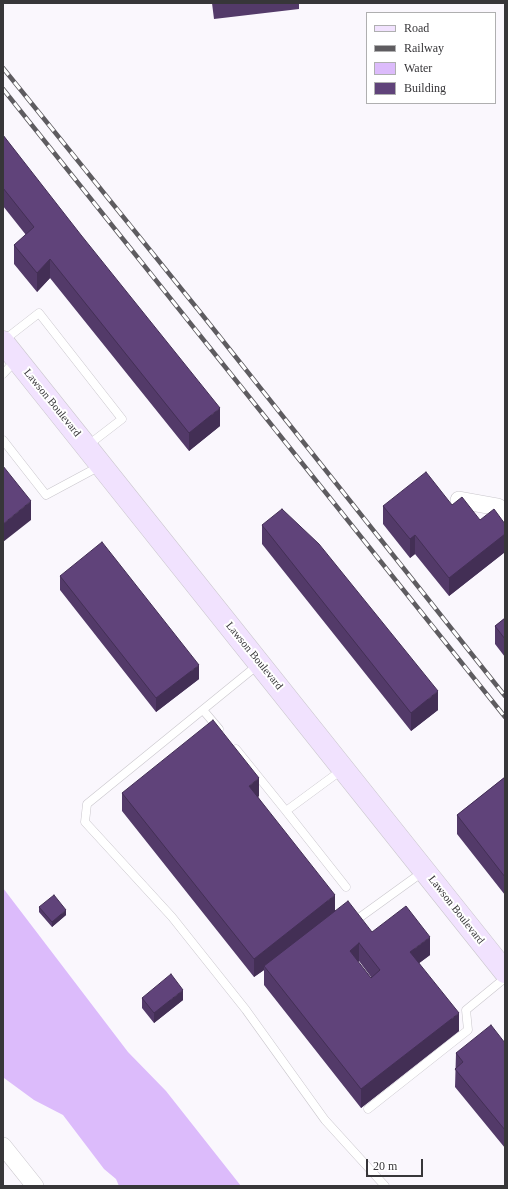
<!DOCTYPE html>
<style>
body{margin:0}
#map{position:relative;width:508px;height:1189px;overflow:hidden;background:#faf7fd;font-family:"Times New Roman",serif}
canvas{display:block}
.frame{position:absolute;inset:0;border:4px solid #373639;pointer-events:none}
.legend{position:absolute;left:366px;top:12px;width:130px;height:92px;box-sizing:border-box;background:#fff;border:1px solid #afafb0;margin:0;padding:5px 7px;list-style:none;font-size:12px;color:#373639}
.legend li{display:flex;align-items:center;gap:8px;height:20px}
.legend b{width:20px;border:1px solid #afafb0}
.scale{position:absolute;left:366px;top:1159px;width:57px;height:18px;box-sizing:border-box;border:2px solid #373639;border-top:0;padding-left:5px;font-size:12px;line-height:14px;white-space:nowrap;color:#373639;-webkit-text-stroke:3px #fff;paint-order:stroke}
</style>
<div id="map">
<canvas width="508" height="1189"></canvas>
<div class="frame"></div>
<ul class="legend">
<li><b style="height:5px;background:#f1e2fe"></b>Road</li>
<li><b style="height:5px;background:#5e5c60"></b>Railway</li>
<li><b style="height:11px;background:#dcbbfb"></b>Water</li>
<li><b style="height:11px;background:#60437a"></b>Building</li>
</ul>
<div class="scale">20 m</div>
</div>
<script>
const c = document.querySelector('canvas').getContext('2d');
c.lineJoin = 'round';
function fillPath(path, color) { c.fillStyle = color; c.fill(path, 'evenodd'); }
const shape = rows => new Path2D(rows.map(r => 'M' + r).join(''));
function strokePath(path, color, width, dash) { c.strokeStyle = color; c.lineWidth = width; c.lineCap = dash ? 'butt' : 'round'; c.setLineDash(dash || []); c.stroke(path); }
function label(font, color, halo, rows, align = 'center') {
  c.font = font + ' "Times New Roman",serif'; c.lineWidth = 4; c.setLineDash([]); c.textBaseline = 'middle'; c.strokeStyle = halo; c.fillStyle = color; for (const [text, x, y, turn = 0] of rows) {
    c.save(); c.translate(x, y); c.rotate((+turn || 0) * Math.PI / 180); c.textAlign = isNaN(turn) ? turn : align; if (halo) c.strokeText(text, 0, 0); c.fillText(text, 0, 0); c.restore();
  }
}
fillPath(shape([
 [3,888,128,1052,166,1091,241,1186,119,1186,116,1179,104,1169,63,1115,34,1100,4,1078,3,1077]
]), '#dcbbfb');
const service = shape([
 [3,341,39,313,122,419,87,446],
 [3,374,16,360],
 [3,440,46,495,100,466],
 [259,664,87,804,85,822,172,917,246,1010,325,1120,385,1186],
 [203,710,219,729],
 [236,749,286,811],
 [343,769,286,811,346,887],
 [359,918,424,871],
 [368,1109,468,1030,466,1010,505,978]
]);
const minor = shape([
 [459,500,498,507,505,515],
 [3,1146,35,1186]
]);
const secondary = shape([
 [3,342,505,972]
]);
strokePath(service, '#c9c6cc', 9);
strokePath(minor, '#c9c6cc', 18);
strokePath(secondary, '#c9c6cc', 23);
strokePath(service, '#fff', 8);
strokePath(minor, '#fff', 17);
strokePath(secondary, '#f1e2fe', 22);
const rail = shape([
 [3,68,200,312,505,696],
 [3,89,505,717]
]);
strokePath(rail, '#5e5c60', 4.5);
strokePath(rail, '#fff', 3, [9]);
fillPath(shape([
 [212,3,299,3,299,9,214,19],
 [3,135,220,426,189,451,50,278,37,292,14,264,14,245,26,235,3,206],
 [452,505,480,520,505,524,505,552,449,596,415,554,410,558,383,524,383,506],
 [262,525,438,710,411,731,262,544],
 [60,576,199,679,156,712,60,590],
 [505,618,505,657,495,644,495,626],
 [505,777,505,895,457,834,457,815],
 [122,793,259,796,258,797,335,910,372,932,430,955,419,963,459,1031,361,1108,264,985,264,970,254,977,122,811],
 [359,961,371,977,371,978,358,962],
 [39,907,66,915,52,927,39,912],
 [142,998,183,1000,154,1023,142,1008],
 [505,1043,505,1148,455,1087,456,1053]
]), '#533a69');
fillPath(shape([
 [50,259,50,278,37,292,37,273],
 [220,408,220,426,189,451,189,433],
 [31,501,31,520,3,542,3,524],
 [505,534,505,552,449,596,449,578],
 [415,535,415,554,410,558,410,539],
 [199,665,199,679,156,712,156,698],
 [438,691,438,710,411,731,411,713],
 [259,778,259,796,249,804,249,786],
 [335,895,335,913,264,966,264,970,254,977,254,959],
 [66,910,66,915,52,927,52,922],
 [430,937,430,955,410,970,410,952],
 [359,943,359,961,350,969,350,951],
 [183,990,183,1000,154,1023,154,1013],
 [459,1013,459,1031,361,1108,361,1089]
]), '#432f55');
const building = shape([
 [3,135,81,235,220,408,189,433,50,259,37,273,14,245,34,227,3,188,3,135],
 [3,466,31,501,3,524,3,466],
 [426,472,452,505,462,497,480,520,494,509,505,524,505,534,449,578,415,535,410,539,383,506,426,472],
 [282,509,319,544,438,691,411,713,262,525,282,509],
 [102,542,199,665,156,698,60,576,102,542],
 [505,618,505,639,495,626,505,618],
 [213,720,259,778,249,786,335,895,254,959,122,793,213,720],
 [505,777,505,877,457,815,505,777],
 [54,895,66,910,52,922,39,907,54,895],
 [348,901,372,932,406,906,430,937,410,952,459,1013,361,1089,264,966,348,901],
 [359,943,380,970,371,978,350,951,359,943],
 [171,974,183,990,154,1013,142,998,171,974],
 [491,1025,505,1043,505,1130,455,1069,463,1062,456,1053,491,1025]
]);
fillPath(building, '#60437a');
strokePath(building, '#432f55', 1);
label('11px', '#373639', '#fff', [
 ["Lawson Boulevard",52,403,51],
 ["Lawson Boulevard",254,656,51],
 ["Lawson Boulevard",456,910,52]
]);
</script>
